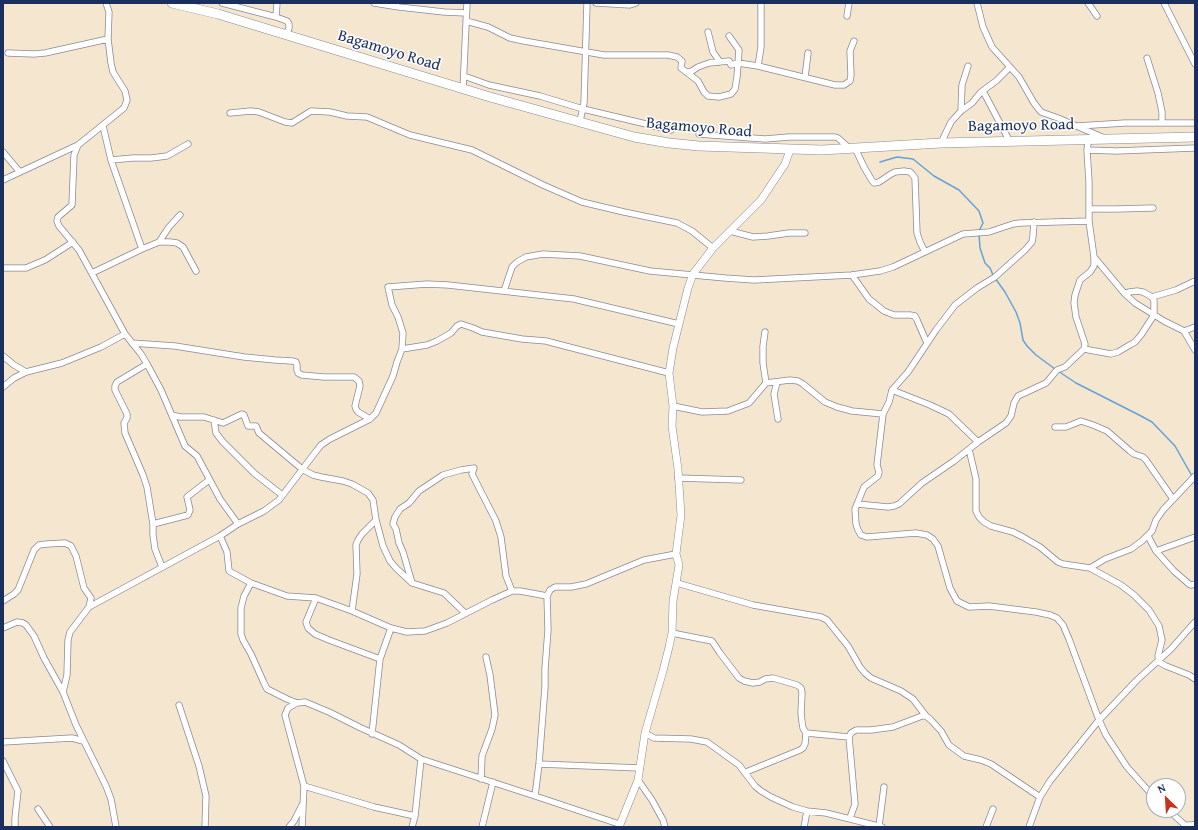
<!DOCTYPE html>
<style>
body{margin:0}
#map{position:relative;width:1198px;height:830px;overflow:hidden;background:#f5e6d0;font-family:"Gentium Book Plus",serif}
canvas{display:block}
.frame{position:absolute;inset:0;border:4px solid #1b2f5e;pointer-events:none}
.north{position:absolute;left:1146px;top:778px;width:40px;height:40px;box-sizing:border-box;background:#fff;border:1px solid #a4acbf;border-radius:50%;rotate:335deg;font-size:11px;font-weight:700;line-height:16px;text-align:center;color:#1b2f5e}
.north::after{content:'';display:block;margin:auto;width:14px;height:18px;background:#c8321e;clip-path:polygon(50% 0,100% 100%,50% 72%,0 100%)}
</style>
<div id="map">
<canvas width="1198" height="830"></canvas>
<div class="frame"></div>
<div class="north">N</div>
</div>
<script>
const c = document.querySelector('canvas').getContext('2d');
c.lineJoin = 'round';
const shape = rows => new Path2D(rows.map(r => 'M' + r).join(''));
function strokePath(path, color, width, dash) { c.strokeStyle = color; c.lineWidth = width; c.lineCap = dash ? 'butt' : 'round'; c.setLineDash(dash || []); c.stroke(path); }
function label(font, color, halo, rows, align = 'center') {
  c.font = font + ' "Gentium Book Plus",serif'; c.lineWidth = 3; c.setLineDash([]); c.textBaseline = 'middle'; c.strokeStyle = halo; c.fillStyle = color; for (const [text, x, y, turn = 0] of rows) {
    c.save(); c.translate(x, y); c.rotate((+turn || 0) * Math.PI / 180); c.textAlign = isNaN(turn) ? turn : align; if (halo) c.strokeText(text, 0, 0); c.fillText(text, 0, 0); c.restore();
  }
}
strokePath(shape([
 [880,162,897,157,913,159,934,176,959,190,979,211,983,223,979,231],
 [979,234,980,248,985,263,990,268,993,275],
 [995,278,1005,292,1016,312,1020,323,1023,340,1027,346,1036,355,1055,369],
 [1058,371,1076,383,1141,416,1152,422,1175,446,1192,476]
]), '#66a2d7', 1.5);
const minor = shape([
 [106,3,109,12,108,39,111,63,113,72,125,91,127,100,124,108,78,145,74,155,72,205,58,217,57,221,59,226,79,250,125,334,141,354,147,364,161,390,185,446,197,456,220,499,238,524],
 [222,3,276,17],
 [277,3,276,17,287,21,289,24,289,28,286,35],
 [374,3,399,7,444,12,466,13],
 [596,3,630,5,636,3],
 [977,3,983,27,992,47,1019,77,1034,103,1041,112,1058,118,1102,137],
 [1088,3,1097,16],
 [1164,3,1195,64],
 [847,16,849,3],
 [466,21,488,27,510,38,524,41,604,55,668,55,677,57,682,61,681,68,698,81,704,92,708,96,719,97,731,94,735,89,737,77,739,50,729,36],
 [708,32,713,52,720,62],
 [8,53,34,54,45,53,108,39],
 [1147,58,1158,93,1162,112,1162,123],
 [758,66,761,47,761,3],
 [688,72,692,71,698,67,709,63,729,61,731,65,738,63,758,66,835,85,844,85,850,81,851,75,850,51,854,41],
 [464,76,489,85,540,96,583,109,671,130],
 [805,77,808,53],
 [463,89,467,3],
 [983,91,1010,142],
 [961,111,962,85,968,66],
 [230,113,251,111,259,112,285,122,292,123,311,111,330,112,347,116,367,117,410,135,472,150,543,185,582,202,624,212,677,223,692,231,713,248],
 [580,121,584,103,587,3],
 [103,126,111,160,142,249],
 [1077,126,1125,123,1195,123],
 [699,134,765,139,789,137,835,137,838,138,849,148],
 [941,143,951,122,961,111,972,103,981,92,996,81,1010,67],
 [855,148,864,167,871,179,874,183,879,182,891,174,895,172,904,171,910,172,912,174,915,178,917,233,920,242,925,252],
 [1087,150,1116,151,1195,148],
 [3,152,19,171],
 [111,160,133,158,151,158,167,156,188,144],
 [3,180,78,145],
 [1089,209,1116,209,1153,208],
 [1034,222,1033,236,1032,242,1025,250,995,277,977,288,955,305,936,330,908,372,892,390,889,402,883,414,877,465,879,472,878,476,864,487,855,509,856,524,858,530,861,535,867,537,916,533,927,535,933,539,938,546,950,588,957,601,969,607,989,606,1036,612,1050,615,1057,618,1063,625,1069,639,1099,720,1106,735,1127,767,1154,797],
 [730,231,753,237,768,236,789,233,805,233],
 [159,242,170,242,177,243,183,247,196,271],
 [1094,257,1125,294,1135,303,1164,321,1184,331,1195,350],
 [3,268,26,268,45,260,73,242],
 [92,273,142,249,159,242,169,227,180,215],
 [852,275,869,299,884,311,894,315,910,315,915,316,917,320,927,343],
 [504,291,512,267,517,262,526,257,543,254,580,256,650,271,725,278,754,280,852,275,880,271,893,267,963,234,989,232,1013,224,1020,223,1089,221],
 [1152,297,1176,290,1195,281],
 [1184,331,1195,327],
 [132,343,175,346,244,357,275,360,292,361,296,362,297,365,297,370,298,373,302,375,324,377,354,377,359,381,360,386,355,406,356,409,358,412,370,419],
 [402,349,427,345,437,341,451,333,457,326,461,324,473,328,482,332,522,339,546,341,565,346,669,373],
 [1084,349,1111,354,1118,352,1128,346,1135,342,1141,335,1154,315,1154,301,1152,297,1143,292,1137,291,1129,292,1125,294],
 [3,356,14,365,26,372],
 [147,364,117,382,115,386,115,390,127,414,127,418,124,423,125,433,143,475,147,487,153,524,153,535,155,549,162,567],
 [777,382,774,394,778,419],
 [766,383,790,380,798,381,803,384,825,402,837,407,852,411,883,414],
 [3,387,14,378,26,372,62,363,101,347,125,334],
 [892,390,930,405,949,414,978,442],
 [673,406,702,412,728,411,749,403,766,383,763,363,763,346,765,332],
 [172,415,180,417,204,417,223,423,242,414,244,415,248,426,256,426,259,433,302,469,313,475,321,477,343,481,352,484,368,493,373,500,376,520,383,546,390,561,396,568,412,583,444,593,465,613],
 [214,420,216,433,223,442,254,473,282,495],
 [1055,427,1066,427,1081,421,1093,425,1107,431,1130,451,1134,454,1143,457,1146,460,1173,499],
 [969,449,976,479,976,511,979,517,984,522,991,526,1013,532,1023,537,1040,547,1058,562,1063,564,1090,568,1121,585,1134,595,1149,610,1159,626,1162,640,1158,656,1159,662,1166,666,1189,675,1195,679],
 [678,478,741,480],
 [857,504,888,507,894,506,899,504,922,483,954,461,978,442,1006,423,1011,416,1014,403,1018,396,1046,383,1057,370,1065,367,1084,349,1085,344,1076,317,1074,303,1075,295,1080,280,1090,272,1094,266,1094,257,1089,221,1089,182,1087,150,1088,143,1091,140],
 [153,524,188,515,190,510,187,497,209,480],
 [220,536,227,552,229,571,251,583,287,596,316,598,352,611,391,628,407,632,425,631,447,623,492,600,512,591,520,591,547,596],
 [1148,536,1156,551,1174,571,1189,584,1191,585,1195,584],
 [1156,551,1195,537],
 [1090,568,1105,559,1131,549,1142,541,1152,531,1156,520,1163,510,1195,476],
 [251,583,244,596,241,608,241,634,243,640,251,654,264,683,267,689,287,699,297,703],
 [412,583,403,552,399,543,396,529,393,524,395,517,400,509,409,503,419,491,443,475,461,470,474,468,472,474,496,521,501,537,506,576,512,591],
 [677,583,753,605,821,617,827,620,848,646,860,667,865,673,871,678,901,691,913,699,926,716],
 [316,598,306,622,308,628,315,634,329,640,380,659],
 [3,601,14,594,18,590,34,550,39,545,47,544,65,543,71,546,76,556,84,588,91,598,89,607],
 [352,611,357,574,356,545,358,540,362,534,376,520],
 [3,628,17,622,23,623,26,625,34,636,44,658,63,692,76,725,106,786,111,799,116,827],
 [672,633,712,641,720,653,739,678,744,681,753,683,760,682,765,679,773,678,797,685,801,688,802,693,801,713,802,722,803,728,806,733,849,737],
 [63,692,67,675,68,640,70,632,89,607,220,536,238,524,264,511,279,500,314,454,321,445,330,439,370,419,376,413,393,376,397,362,402,349,403,333,398,317,392,305,388,287,427,284,448,285,574,299,679,324],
 [179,705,199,766,206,796,205,827],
 [645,733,654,738,691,739,707,742,739,765,755,786,761,791,771,797,793,807,807,811,826,813,882,827],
 [372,734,380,659,391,628],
 [3,742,72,738,83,741],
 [3,761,18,791,15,818,15,827],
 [539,764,640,768],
 [746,772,800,750,803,748,805,744,806,733],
 [481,779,482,756,492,729,495,715,490,675,486,657],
 [638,780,652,800,663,820,665,827],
 [304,786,374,807,415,816,421,759],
 [535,796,539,764,545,687,545,669,548,630,547,596,550,590,555,587,571,587,586,584,644,560,676,554],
 [38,809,50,827],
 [1168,810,1185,825],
 [850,818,855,804,849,737,851,733,856,730,871,730,893,727,922,716,926,716,931,720,941,731,949,745,964,756,981,760,991,764,1040,797],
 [879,826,884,787],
 [289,827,294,821,302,805],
 [302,827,304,786,285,715,288,708,297,703,305,702,329,712,361,728,399,745,421,759,535,796,619,824],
 [412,827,415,816],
 [482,827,493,782],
 [804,827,807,811],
 [986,827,993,809],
 [1029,827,1040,797,1050,781,1099,720,1137,680,1171,649,1195,622],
 [1184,827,1185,825,1192,825,1195,824]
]);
const tertiary = shape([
 [619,827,638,780,645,733,663,671,669,647,672,633,673,601,679,565,676,554,681,515,678,469,672,426,673,406,669,373,673,348,688,288,693,274,713,248,761,200,785,164,790,150]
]);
const trunk = shape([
 [172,3,218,14,490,97,634,137,669,143,699,146,822,150,941,143,1195,137]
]);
strokePath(minor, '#888a97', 7);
strokePath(tertiary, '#888a97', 8);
strokePath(trunk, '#888a97', 10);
strokePath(minor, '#fff', 5.5);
strokePath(tertiary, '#fff', 7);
strokePath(trunk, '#fff', 9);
label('16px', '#1b2f5e', '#fff', [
 ["Bagamoyo Road",389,51,17],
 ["Bagamoyo Road",1021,126,-1],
 ["Bagamoyo Road",699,128,5]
]);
</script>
